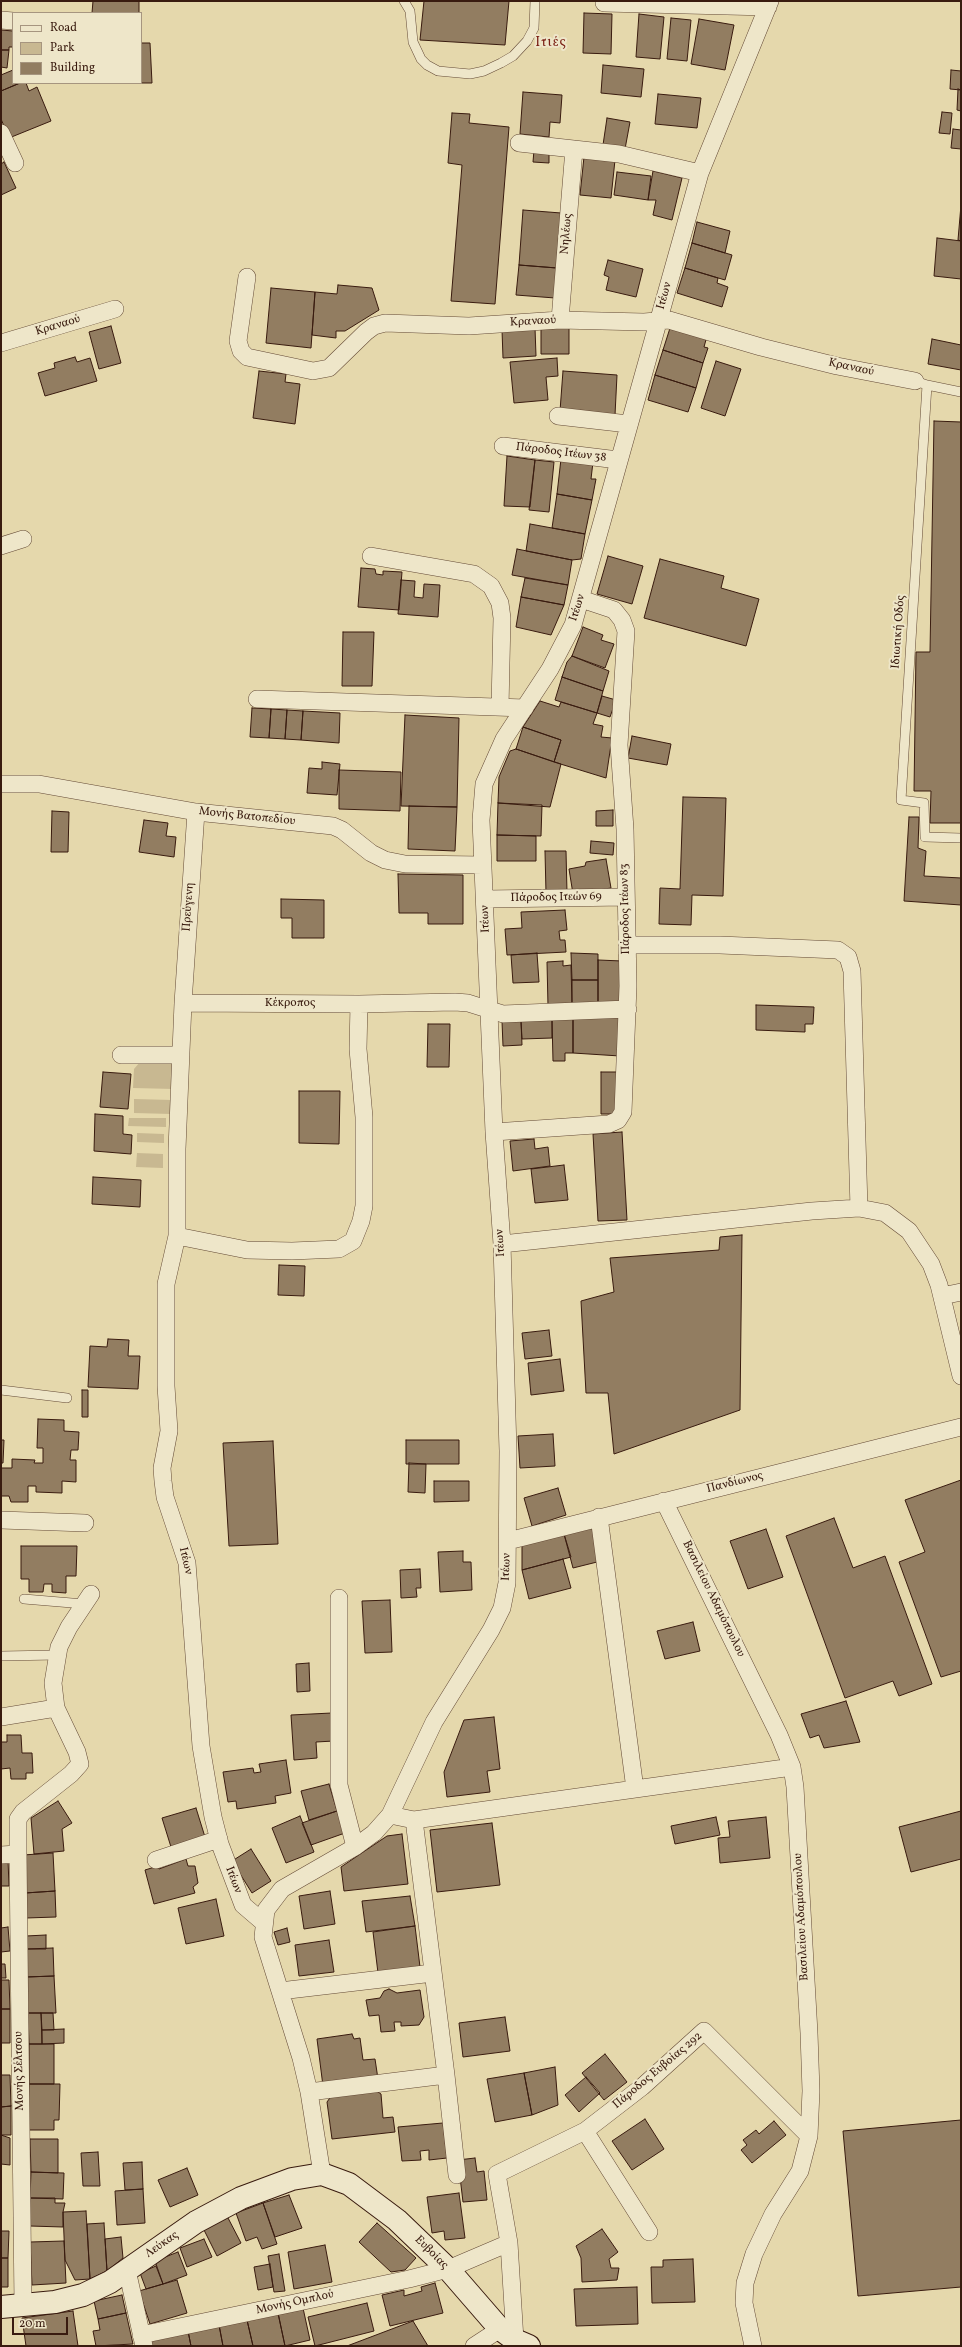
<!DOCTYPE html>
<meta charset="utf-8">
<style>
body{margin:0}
#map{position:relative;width:962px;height:2347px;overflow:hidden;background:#e5d8ac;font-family:Vollkorn,serif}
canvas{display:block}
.frame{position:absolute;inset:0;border:2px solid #391b0f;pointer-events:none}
.legend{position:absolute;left:12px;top:12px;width:130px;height:72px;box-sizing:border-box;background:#eee6c9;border:1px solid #a6957f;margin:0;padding:5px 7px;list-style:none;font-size:12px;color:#391b0f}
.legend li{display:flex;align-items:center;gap:8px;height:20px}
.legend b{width:20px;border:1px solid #a6957f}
.scale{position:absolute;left:12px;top:2317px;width:56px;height:18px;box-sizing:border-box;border:2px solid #391b0f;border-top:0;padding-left:5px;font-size:12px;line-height:14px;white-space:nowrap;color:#391b0f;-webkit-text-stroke:3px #eee6c9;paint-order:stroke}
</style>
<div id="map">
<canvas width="962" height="2347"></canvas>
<div class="frame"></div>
<ul class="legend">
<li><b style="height:5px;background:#eee6c9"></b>Road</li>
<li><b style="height:11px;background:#c8b891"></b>Park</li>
<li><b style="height:11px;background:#927d61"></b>Building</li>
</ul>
<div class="scale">20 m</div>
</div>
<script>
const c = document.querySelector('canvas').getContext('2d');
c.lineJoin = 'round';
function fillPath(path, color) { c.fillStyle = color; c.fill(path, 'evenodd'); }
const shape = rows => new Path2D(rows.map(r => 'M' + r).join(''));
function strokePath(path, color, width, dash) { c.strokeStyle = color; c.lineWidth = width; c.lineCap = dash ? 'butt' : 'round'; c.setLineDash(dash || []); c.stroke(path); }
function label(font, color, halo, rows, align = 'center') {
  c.font = font + ' Vollkorn,serif'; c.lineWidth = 4; c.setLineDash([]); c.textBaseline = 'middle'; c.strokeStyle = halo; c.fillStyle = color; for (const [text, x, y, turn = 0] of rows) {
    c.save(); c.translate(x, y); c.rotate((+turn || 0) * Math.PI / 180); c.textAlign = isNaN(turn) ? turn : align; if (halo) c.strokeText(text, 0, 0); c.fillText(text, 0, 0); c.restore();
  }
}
fillPath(shape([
 [140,1062,175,1063,174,1089,133,1088,134,1069],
 [134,1099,172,1100,171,1114,134,1113],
 [129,1118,166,1118,166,1127,128,1126],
 [137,1133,164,1134,164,1143,137,1142],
 [137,1153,163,1154,163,1168,136,1167]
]), '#c8b891');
const building = shape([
 [93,1,139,1,139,13,92,13,93,1],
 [424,1,509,1,505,45,420,40,424,1],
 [584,13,612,14,611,54,583,53,584,13],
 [639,14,664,17,660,59,636,57,639,14],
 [671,18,691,20,687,61,667,59,671,18],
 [699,19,734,25,725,70,691,64,699,19],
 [1,30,13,31,13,47,9,47,9,50,1,50,1,30],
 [141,43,150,43,152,83,141,83,141,43],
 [1,50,9,50,7,68,1,67,1,50],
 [603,65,644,69,641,97,601,93,603,65],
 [13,70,13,83,20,83,1,91,1,75,13,70],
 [951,70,961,71,961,90,950,89,951,70],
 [20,83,26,83,29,91,37,87,51,121,9,138,1,119,1,91,20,83],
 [958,89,961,90,961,111,957,110,958,89],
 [523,92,562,95,560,123,550,122,549,137,520,134,523,92],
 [658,94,701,98,697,128,655,124,658,94],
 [942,112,952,113,950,134,939,133,942,112],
 [452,113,470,114,469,123,509,127,495,304,451,301,462,165,448,163,452,113],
 [607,118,630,122,625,149,603,145,607,118],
 [953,129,961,130,961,149,951,148,953,129],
 [534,150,549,151,549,163,533,162,534,150],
 [584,157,615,160,611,198,580,195,584,157],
 [4,162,16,188,1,195,1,164,4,162],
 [653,171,682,178,672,220,653,215,656,200,648,200,653,171],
 [617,172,651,176,648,200,614,195,617,172],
 [961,205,961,241,958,240,961,205],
 [523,210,561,213,557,268,519,265,523,210],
 [697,222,730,231,725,253,692,243,697,222],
 [937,238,961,241,961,279,934,276,937,238],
 [692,243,732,255,725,280,685,268,692,243],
 [608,260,643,269,636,297,606,290,609,277,604,275,608,260],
 [519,265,557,268,555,298,516,295,519,265],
 [685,268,718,278,717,283,728,287,722,307,677,293,685,268],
 [338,285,372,288,379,310,345,331,336,331,336,338,312,335,315,292,337,294,338,285],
 [271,288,315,292,311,348,266,343,271,288],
 [671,325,707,336,704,347,708,348,703,363,663,350,671,325],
 [111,326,121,363,99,369,89,332,111,326],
 [535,328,536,356,503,358,502,330,535,328],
 [569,328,569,354,541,354,541,329,569,328],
 [932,339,961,345,961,370,928,364,932,339],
 [663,350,703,363,696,388,655,375,663,350],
 [75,357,77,362,90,358,97,381,45,396,38,373,55,368,54,363,75,357],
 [557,358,558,376,546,377,548,400,514,403,510,362,557,358],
 [716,361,741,369,725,416,701,408,716,361],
 [259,371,286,374,285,382,300,384,295,424,253,418,259,371],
 [563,371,617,375,615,415,560,411,563,371],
 [655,375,696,388,688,412,648,400,655,375],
 [934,421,961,422,961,823,930,823,931,791,914,791,916,652,930,652,934,421],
 [507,456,535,460,530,507,504,506,507,456],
 [561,459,593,462,591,479,596,479,592,500,557,494,561,459],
 [535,460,554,462,549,512,529,510,535,460],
 [557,494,592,500,585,534,552,528,557,494],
 [530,524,585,534,581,559,572,560,526,551,530,524],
 [517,549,572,560,568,585,512,575,517,549],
 [608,556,643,566,632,604,597,594,608,556],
 [660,559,724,576,721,588,759,599,746,646,644,618,660,559],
 [361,568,375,569,376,574,383,575,383,571,402,572,399,610,358,607,361,568],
 [525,578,568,585,564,605,521,597,525,578],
 [401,580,415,581,414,597,423,598,424,584,440,585,438,617,398,614,401,580],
 [521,597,564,605,551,635,516,627,521,597],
 [583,627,603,635,601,640,614,644,605,668,572,656,583,627],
 [343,632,374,632,372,686,342,686,343,632],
 [572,656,609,671,603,691,562,677,567,662,572,656],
 [562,677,603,691,597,713,555,700,562,677],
 [602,696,616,700,610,717,597,713,602,696],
 [540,701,559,707,561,702,597,713,593,724,603,726,601,737,612,738,606,778,554,762,561,740,523,727,540,701],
 [252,708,271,709,269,738,250,737,252,708],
 [271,709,287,710,285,739,269,738,271,709],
 [287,710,303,711,301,740,285,739,287,710],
 [303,711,340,713,339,743,301,740,303,711],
 [405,715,459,718,457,807,401,806,405,715],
 [523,727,561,740,554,762,516,749,523,727],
 [632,736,671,744,667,765,628,758,632,736],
 [516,749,561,764,550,807,498,803,499,777,510,751,516,749],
 [322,762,340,764,337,795,307,793,309,768,322,769,322,762],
 [339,770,401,772,400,811,339,809,339,770],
 [683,797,726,798,723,896,692,895,691,925,659,924,660,888,680,889,683,797],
 [498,803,542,805,541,836,497,835,498,803],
 [409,806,457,807,455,851,408,849,409,806],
 [613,810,613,826,596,826,596,811,613,810],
 [52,811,69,812,68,852,51,852,52,811],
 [909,817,919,817,918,848,926,851,924,876,961,878,961,905,904,901,909,817],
 [144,820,168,823,166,836,176,837,174,857,139,852,144,820],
 [497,835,536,836,536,861,497,861,497,835],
 [591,841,614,843,613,855,590,853,591,841],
 [545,851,566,851,567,893,546,893,545,851],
 [606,859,611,888,573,894,569,869,585,866,586,862,606,859],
 [398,874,463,875,463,924,428,924,428,913,399,913,398,874],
 [281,899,324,900,324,938,292,938,292,918,281,918,281,899],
 [565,910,567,930,559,931,560,940,565,940,566,952,507,955,505,929,522,928,521,912,565,910],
 [537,953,539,982,513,983,511,955,537,953],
 [571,953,598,954,598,980,572,980,571,953],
 [598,960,622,961,621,1004,598,1004,598,960],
 [563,961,563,966,571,965,572,1006,548,1006,547,962,563,961],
 [572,980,598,980,598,1004,572,1006,572,980],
 [756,1005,814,1007,813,1024,805,1024,805,1032,756,1030,756,1005],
 [620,1017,620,1056,573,1053,573,1019,620,1017],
 [573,1019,573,1053,565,1053,565,1061,553,1061,552,1020,573,1019],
 [552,1020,552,1038,522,1039,521,1021,552,1020],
 [502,1021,521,1021,522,1045,503,1046,502,1021],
 [428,1024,450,1024,449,1067,427,1067,428,1024],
 [103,1072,131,1074,128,1109,100,1107,103,1072],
 [601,1072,622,1072,622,1114,601,1114,601,1072],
 [299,1091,340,1091,339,1144,299,1143,299,1091],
 [95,1114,123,1116,123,1134,132,1135,131,1154,94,1151,95,1114],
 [622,1132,627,1220,598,1221,593,1134,622,1132],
 [534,1139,535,1149,548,1147,550,1166,513,1171,510,1141,534,1139],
 [564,1165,568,1200,535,1203,531,1169,564,1165],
 [93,1177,141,1180,140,1207,92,1204,93,1177],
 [742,1235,740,1410,614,1454,608,1393,586,1393,581,1301,614,1292,610,1258,719,1250,720,1237,742,1235],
 [279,1265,305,1266,304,1296,278,1295,279,1265],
 [549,1330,552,1356,525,1359,522,1333,549,1330],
 [108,1339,129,1340,128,1356,140,1356,138,1389,88,1387,90,1346,107,1347,108,1339],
 [560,1359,564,1391,531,1395,528,1363,560,1359],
 [82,1390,88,1390,88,1417,82,1417,82,1390],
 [38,1419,64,1420,64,1431,79,1432,78,1450,71,1450,70,1460,76,1460,76,1482,62,1481,62,1493,36,1492,36,1486,28,1486,28,1502,11,1502,9,1496,1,1496,1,1468,12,1468,12,1459,35,1460,34,1463,43,1463,43,1448,37,1448,38,1419],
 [553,1434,555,1466,520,1468,518,1436,553,1434],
 [1,1440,4,1440,3,1463,1,1463,1,1440],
 [406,1440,459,1440,459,1464,406,1464,406,1440],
 [273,1441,278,1544,229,1546,223,1443,273,1441],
 [409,1463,426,1464,425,1493,408,1492,409,1463],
 [961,1480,961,1671,941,1677,899,1562,925,1552,905,1500,961,1480],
 [434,1481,469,1481,469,1501,434,1502,434,1481],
 [558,1488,566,1515,532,1526,524,1498,558,1488],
 [834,1518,853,1568,885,1556,932,1684,899,1696,893,1681,845,1698,786,1536,834,1518],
 [592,1526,601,1561,573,1568,564,1534,592,1526],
 [766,1529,783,1577,748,1589,730,1541,766,1529],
 [564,1534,571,1557,522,1570,522,1545,564,1534],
 [21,1546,77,1546,76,1576,66,1576,66,1593,52,1592,52,1584,44,1584,43,1592,29,1592,29,1579,21,1579,21,1546],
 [463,1551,463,1562,471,1562,472,1590,440,1592,438,1552,463,1551],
 [563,1559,571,1588,529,1599,522,1570,563,1559],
 [420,1569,421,1588,416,1588,417,1597,401,1598,400,1570,420,1569],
 [390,1600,392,1652,365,1653,362,1601,390,1600],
 [693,1622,700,1651,665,1659,657,1631,693,1622],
 [309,1663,310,1691,297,1692,296,1664,309,1663],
 [846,1701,860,1742,824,1748,819,1735,810,1738,801,1714,846,1701],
 [332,1713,334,1741,316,1742,317,1758,294,1760,291,1715,332,1713],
 [494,1717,500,1769,487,1771,490,1792,447,1797,444,1772,464,1720,494,1717],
 [7,1735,21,1735,22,1753,32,1753,33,1773,26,1773,26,1779,11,1779,10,1768,1,1769,1,1742,7,1742,7,1735],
 [286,1760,291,1793,275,1796,276,1803,237,1809,236,1801,228,1802,223,1772,253,1768,254,1773,261,1772,259,1764,286,1760],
 [329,1784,337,1811,309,1820,301,1791,329,1784],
 [58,1801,72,1823,62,1829,64,1851,34,1854,31,1818,58,1801],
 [196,1808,205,1837,171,1847,162,1818,196,1808],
 [337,1811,345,1833,311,1845,302,1823,337,1811],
 [961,1811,961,1859,911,1872,899,1827,961,1811],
 [300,1816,314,1852,286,1863,272,1828,300,1816],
 [716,1817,720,1835,675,1844,671,1826,716,1817],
 [766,1817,770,1858,720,1863,718,1838,730,1837,728,1821,766,1817],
 [492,1823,500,1885,437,1892,430,1830,492,1823],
 [402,1834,408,1884,344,1891,341,1867,387,1836,402,1834],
 [251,1849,271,1881,252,1893,232,1861,251,1849],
 [53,1853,55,1891,25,1893,23,1855,53,1853],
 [186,1859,188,1866,195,1866,198,1883,193,1887,195,1893,154,1904,145,1870,158,1866,159,1869,186,1859],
 [8,1860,9,1886,1,1886,1,1861,8,1860],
 [55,1891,56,1917,26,1918,25,1893,55,1891],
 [330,1891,335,1924,304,1929,299,1896,330,1891],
 [410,1896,415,1926,366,1932,362,1901,410,1896],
 [216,1899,224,1936,186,1944,178,1908,216,1899],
 [415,1926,420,1967,378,1973,373,1932,415,1926],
 [8,1927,10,1951,1,1952,1,1928,8,1927],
 [287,1928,290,1942,278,1945,274,1932,287,1928],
 [46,1935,46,1949,26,1949,26,1936,46,1935],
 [329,1940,334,1972,299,1976,295,1945,329,1940],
 [53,1948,54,1976,26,1977,26,1949,53,1948],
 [1,1964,5,1964,6,1978,1,1978,1,1964],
 [54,1976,56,2013,28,2013,26,1977,54,1976],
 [1,1980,9,1980,10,2009,1,2009,1,1980],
 [389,1989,397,1993,420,1990,424,2017,419,2025,401,2026,401,2022,394,2022,395,2031,381,2032,379,2015,369,2016,366,2000,380,1998,384,1991,389,1989],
 [1,2009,10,2009,10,2043,1,2043,1,2009],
 [28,2013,41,2013,42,2044,29,2044,28,2013],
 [41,2013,53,2013,54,2030,42,2030,41,2013],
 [505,2017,510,2051,463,2057,459,2023,505,2017],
 [64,2029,64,2043,42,2044,42,2030,64,2029],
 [352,2034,354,2039,360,2038,363,2060,375,2059,378,2079,323,2086,317,2039,352,2034],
 [29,2044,54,2044,54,2084,29,2084,29,2044],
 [605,2054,627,2082,604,2100,582,2073,605,2054],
 [555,2067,558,2105,532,2115,524,2073,555,2067],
 [524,2073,532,2115,495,2122,487,2079,524,2073],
 [1,2075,10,2075,11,2106,1,2107,1,2075],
 [586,2077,600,2093,579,2112,565,2095,586,2077],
 [29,2084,60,2084,59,2120,54,2120,54,2130,28,2130,29,2084],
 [375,2090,381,2094,383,2118,393,2117,395,2132,332,2139,327,2102,332,2095,375,2090],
 [11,2106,11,2135,1,2135,1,2107,11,2106],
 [645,2119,664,2149,632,2170,612,2141,645,2119],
 [961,2120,961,2287,858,2296,843,2131,961,2120],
 [774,2121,786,2135,752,2163,741,2150,747,2145,743,2140,756,2130,759,2134,774,2121],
 [443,2123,447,2158,429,2160,429,2150,420,2151,421,2160,402,2161,398,2127,443,2123],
 [1,2135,10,2138,10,2165,1,2164,1,2135],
 [30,2139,58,2139,58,2173,31,2172,30,2139],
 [98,2152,100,2186,83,2186,81,2153,98,2152],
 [475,2158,477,2172,484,2171,487,2200,463,2202,458,2160,475,2158],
 [142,2162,143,2189,125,2190,123,2163,142,2162],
 [187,2168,198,2195,170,2207,158,2180,187,2168],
 [31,2172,64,2173,63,2199,30,2198,31,2172],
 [143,2189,145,2223,117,2225,115,2191,143,2189],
 [459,2193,465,2238,445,2240,444,2231,432,2233,427,2197,459,2193],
 [289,2195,302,2228,275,2237,263,2203,289,2195],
 [30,2198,55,2198,55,2203,65,2203,63,2212,63,2227,30,2226,30,2198],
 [263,2203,277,2244,262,2249,257,2237,246,2241,236,2213,263,2203],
 [86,2211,90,2279,75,2280,65,2260,63,2212,86,2211],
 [227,2216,241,2243,217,2256,203,2228,227,2216],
 [104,2223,107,2271,90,2279,87,2224,104,2223],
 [377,2223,416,2258,405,2270,391,2272,359,2242,377,2223],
 [602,2229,618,2252,609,2259,611,2268,619,2268,617,2280,582,2282,581,2258,576,2246,602,2229],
 [1,2231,9,2231,8,2258,1,2258,1,2231],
 [121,2237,123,2258,107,2271,105,2239,121,2237],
 [204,2239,212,2257,187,2267,180,2248,204,2239],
 [64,2241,66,2283,32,2285,30,2242,64,2241],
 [325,2245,332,2282,294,2289,288,2252,325,2245],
 [178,2252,187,2275,163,2284,155,2261,178,2252],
 [279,2254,285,2291,274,2292,268,2256,279,2254],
 [1,2258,8,2258,8,2287,1,2287,1,2258],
 [693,2259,695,2302,652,2303,651,2267,663,2267,663,2260,693,2259],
 [270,2264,273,2287,258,2290,254,2267,270,2264],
 [156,2266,163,2284,146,2289,140,2273,156,2266],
 [177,2280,187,2313,150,2324,139,2291,177,2280],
 [435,2283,443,2313,390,2326,382,2295,404,2290,404,2296,422,2291,421,2287,435,2283],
 [637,2287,638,2324,576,2326,574,2289,637,2287],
 [122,2295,126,2313,98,2319,94,2301,122,2295],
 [367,2303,374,2331,315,2346,308,2317,367,2303],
 [303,2308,310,2340,285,2346,278,2313,303,2308],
 [73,2311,78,2346,26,2346,22,2318,73,2311],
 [126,2313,133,2344,96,2346,93,2331,100,2330,98,2319,126,2313],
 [278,2313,285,2346,253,2346,247,2320,278,2313],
 [247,2320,253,2346,223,2346,219,2325,247,2320],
 [413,2321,428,2346,347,2346,413,2321],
 [219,2325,223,2346,191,2346,188,2331,219,2325],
 [188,2331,191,2346,151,2346,149,2338,188,2331]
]);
fillPath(building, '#927d61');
strokePath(building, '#391b0f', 1);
const service = shape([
 [404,1,410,11,413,42,421,59,427,65,438,71,470,74,484,71,501,63,513,56,527,41,534,28,535,1],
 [915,381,927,385,901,800,924,803,925,837,961,838],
 [927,385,961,392],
 [1,1390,67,1398],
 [24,1599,84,1604],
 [1,1656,57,1655]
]);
const minor = shape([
 [604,3,768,7],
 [1,20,13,21],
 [1,133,15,163],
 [519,143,619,154,700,173],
 [247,277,238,341,241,351,247,357,313,371,329,368,366,332,374,326,385,323,469,326,560,320,644,322,669,320,761,347,837,366,915,381],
 [560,320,574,149],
 [1,343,115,309],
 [558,416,628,424],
 [503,446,618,460],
 [1,546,23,539],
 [371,556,474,574,491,586,500,603,502,618,500,707],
 [257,699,525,708],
 [1,784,39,784,196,812,333,826,342,830,371,853,385,860,405,864,483,865],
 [486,899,626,897],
 [627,945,720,945,838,950,848,957,852,971,859,1208],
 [183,1003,196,812],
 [121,1055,181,1055],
 [494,1132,609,1124,618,1120,623,1112,628,986,625,829,619,745,626,631,622,620,614,610,581,599],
 [177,1236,247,1250,292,1251,339,1249,353,1241,361,1221,364,1206,364,1117,358,1049,359,1004],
 [502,1244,812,1211,859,1208,885,1213,909,1231,931,1264,939,1285,961,1376],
 [942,1296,961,1292],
 [664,1501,779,1735,792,1767,795,1787,809,2033,811,2091,809,2136,800,2171,773,2214,754,2254,745,2283,744,2303,753,2346],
 [599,1517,635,1789],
 [1,1520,85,1523],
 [508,1541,961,1427],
 [339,1598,339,1785,355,1847],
 [1,1717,56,1708],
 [390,1815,414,1820,792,1767],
 [414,1820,446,2075,457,2175],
 [18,1854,18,1819,23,1812,71,1774,80,1764,77,1752,56,1708,53,1683,59,1647,69,1627,91,1594],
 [1,1855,18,1854,23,2305],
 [156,1860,219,1839],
 [264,1923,243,1905,220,1844,213,1817,201,1746,187,1563,165,1497,163,1481,162,1468,169,1431,166,1386,166,1284,177,1236,177,1149,183,1003,359,1004,455,1002,468,1003,503,1014,628,1009],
 [280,1991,433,1973],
 [309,2092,446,2075],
 [585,2131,649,2232],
 [322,2174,309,2092,301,2058,263,1937,266,1910,282,1889,355,1847,374,1833,390,1815,434,1722,491,1630,502,1608,507,1583,508,1451,502,1244,494,1132,481,820,484,784,504,739,550,669,573,625,700,173,770,1],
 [509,2243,515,2340],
 [127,2270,144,2346],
 [141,2335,409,2279,448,2269,509,2243,497,2174,585,2131,642,2087,704,2031,809,2136],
 [474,2346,500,2329]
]);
const secondary = shape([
 [1,2307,55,2302,83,2295,110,2282,196,2222,241,2198,292,2179,322,2174,349,2184,397,2220,448,2269,500,2329,515,2340,529,2346]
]);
strokePath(service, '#644a36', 10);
strokePath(minor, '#644a36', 18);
strokePath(secondary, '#391b0f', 24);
strokePath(service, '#eee6c9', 9);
strokePath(minor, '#eee6c9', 17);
strokePath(secondary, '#eee6c9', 22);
label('12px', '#391b0f', '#eee6c9', [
 ["Νηλέως",567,234,-85],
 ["Ιτέων",665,296,-74],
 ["Κραναού",533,322,-3],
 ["Κραναού",58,326,-17],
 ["Κραναού",851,368,12],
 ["Πάροδος Ιτέων 38",561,453,7],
 ["Ιτέων",578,608,-72],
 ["Ιδιωτική Οδός",899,632,-86],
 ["Μονής Βατοπεδίου",247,817,6],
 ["Πάροδος Ιτεών 69",556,898,-1],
 ["Πρεύγενη",189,907,-86],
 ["Πάροδος Ιτέων 83",626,909,-91],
 ["Ιτέων",486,919,-92],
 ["Κέκροπος",290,1004],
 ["Ιτέων",501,1243,-93],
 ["Πανδίωνος",735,1483,-14],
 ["Ιτέων",185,1561,77],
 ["Ιτέων",507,1567,-88],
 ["Βασιλείου Αδαμόπουλου",713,1599,64],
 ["Ιτέων",233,1880,69],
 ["Βασιλείου Αδαμόπουλου",802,1917,-93],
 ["Μονής Σέλτσου",20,2071,-91],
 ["Πάροδος Ευβοίας 292",658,2071,-40],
 ["Λεύκας",162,2245,-35],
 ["Ευβοίας",431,2253,45],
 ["Μονής Ομπλού",295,2303,-12]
]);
c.letterSpacing = '1px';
label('14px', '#7a1f14', '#eee6c9', [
 ["Ιτιές",551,43]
]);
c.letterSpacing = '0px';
</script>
